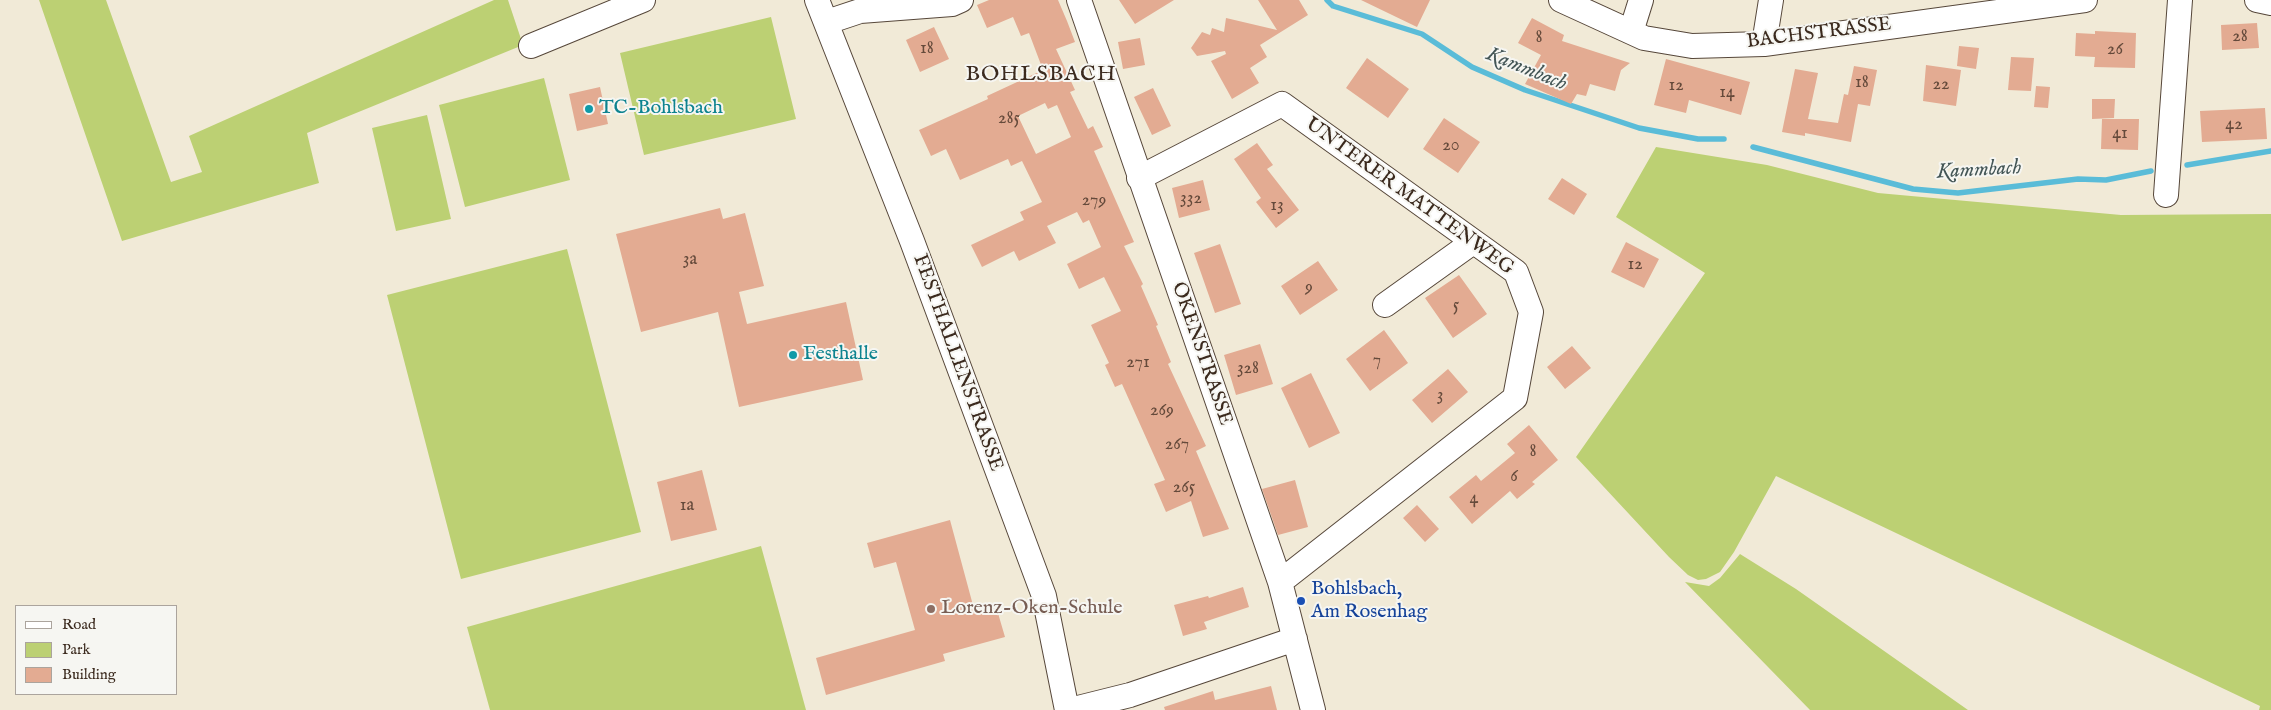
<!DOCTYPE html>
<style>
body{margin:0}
#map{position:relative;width:2271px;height:710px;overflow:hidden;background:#f1ead7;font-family:"IM FELL English",serif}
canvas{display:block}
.legend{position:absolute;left:15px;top:605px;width:162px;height:90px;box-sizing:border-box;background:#f6f6f2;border:1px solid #aba49d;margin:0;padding:6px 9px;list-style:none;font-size:15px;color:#3b2a1e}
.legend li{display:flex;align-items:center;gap:10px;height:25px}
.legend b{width:25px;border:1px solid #aba49d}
</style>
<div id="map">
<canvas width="2271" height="710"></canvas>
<ul class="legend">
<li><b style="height:6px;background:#fff"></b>Road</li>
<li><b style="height:14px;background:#bcd073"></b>Park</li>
<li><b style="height:14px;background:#e3ab92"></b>Building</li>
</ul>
</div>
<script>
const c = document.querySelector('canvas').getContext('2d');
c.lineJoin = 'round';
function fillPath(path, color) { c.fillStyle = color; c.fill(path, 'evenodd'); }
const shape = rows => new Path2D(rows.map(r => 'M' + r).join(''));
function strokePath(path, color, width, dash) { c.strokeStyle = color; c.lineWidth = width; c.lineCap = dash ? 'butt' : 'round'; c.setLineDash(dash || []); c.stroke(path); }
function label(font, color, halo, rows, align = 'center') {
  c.font = font + ' "IM FELL English",serif'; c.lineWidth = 4; c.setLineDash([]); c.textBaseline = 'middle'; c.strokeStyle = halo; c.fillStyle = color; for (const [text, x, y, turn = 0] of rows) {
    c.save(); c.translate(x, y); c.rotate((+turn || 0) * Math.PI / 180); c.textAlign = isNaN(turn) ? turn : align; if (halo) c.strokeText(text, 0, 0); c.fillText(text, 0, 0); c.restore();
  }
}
fillPath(shape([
 [39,0,106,0,171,182,202,172,189,136,494,0,508,0,523,45,307,133,319,183,122,241],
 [771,17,796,119,644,155,620,53],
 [544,78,570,180,465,207,439,105],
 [427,115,451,219,396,231,372,128],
 [1656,147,1767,165,1878,193,2121,215,2271,214,2271,710,2259,710,2260,706,1776,476,1734,552,1720,572,1706,579,1698,580,1688,575,1669,557,1576,457,1705,273,1616,217],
 [567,249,641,532,461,579,387,295],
 [761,546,806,710,490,710,467,627],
 [1740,554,1796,589,1968,710,1810,710,1685,582,1709,586,1720,578]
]), '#bcd073');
strokePath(shape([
 [1327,0,1333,6,1422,34,1472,67,1525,90,1639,128,1698,139,1724,139],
 [1753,147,1913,189,1958,193,2078,179,2106,180,2151,171],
 [2187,165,2271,151]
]), '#5abcd8', 5.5);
fillPath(shape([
 [989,0,1058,0,1067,21,1075,42,1056,49,1075,90,1070,92,1088,129,1093,126,1103,147,1094,151,1134,242,1124,246,1143,284,1141,286,1158,325,1156,326,1171,362,1168,364,1206,446,1196,451,1229,529,1203,537,1191,501,1166,512,1154,484,1165,480,1122,384,1115,387,1105,365,1109,363,1091,325,1121,311,1104,277,1079,289,1067,264,1101,247,1089,220,1083,223,1077,212,1047,226,1056,243,1019,261,1014,251,982,267,971,245,1024,220,1020,212,1042,202,1022,161,1011,166,1008,159,960,180,946,149,931,156,919,130,988,99,987,96,1043,70,1029,33,1021,36,1013,17,987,28,977,5],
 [1045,103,1048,109,1057,105,1071,137,1036,154,1018,116],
 [1119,0,1174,0,1135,24],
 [1258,0,1299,0,1308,15,1260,45,1267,57,1250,68,1259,83,1232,99,1211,61,1226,54,1225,51,1197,56,1191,48,1202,32,1210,35,1212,28,1224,32,1226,18,1277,30],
 [1361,0,1430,0,1417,27],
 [1532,18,1564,35,1562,41,1630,63,1621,70,1615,91,1590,84,1586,96,1577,94,1571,104,1525,84,1541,55,1518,43],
 [2257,23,2259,48,2222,50,2221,25],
 [934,27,949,59,920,72,906,40],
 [2095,31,2136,33,2135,68,2094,67,2095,57,2075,56,2076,33,2095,34],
 [1140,38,1145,65,1123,69,1118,42],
 [1959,46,1979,48,1976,69,1957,66],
 [2011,57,2034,58,2031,91,2008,90],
 [1367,58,1409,89,1388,118,1346,88],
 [1666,59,1750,82,1741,115,1689,100,1686,113,1654,105],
 [1926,65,1961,70,1956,106,1923,101],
 [1854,66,1877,70,1870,106,1858,104,1851,142,1805,133,1805,136,1782,132,1795,69,1818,73,1808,119,1838,123,1844,94,1848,95],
 [2036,86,2050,87,2048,108,2034,107],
 [600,87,608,124,577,131,569,94],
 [1153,88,1171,126,1152,135,1134,97],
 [2092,99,2115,99,2114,118,2092,119],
 [2265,108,2267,139,2202,142,2200,111],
 [1444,118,1480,142,1458,173,1423,149],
 [2102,119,2139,119,2138,150,2101,149],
 [1257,143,1273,165,1267,169,1299,210,1276,228,1256,202,1261,198,1234,159],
 [1562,178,1587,194,1574,215,1548,199],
 [1203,180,1210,210,1179,218,1172,188],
 [720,208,723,219,745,213,764,286,739,292,747,324,846,302,863,380,739,407,718,312,641,332,616,234],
 [1626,242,1659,259,1644,288,1611,272],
 [1220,244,1241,304,1215,313,1194,253],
 [1318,261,1338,290,1300,315,1281,286],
 [1459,275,1487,314,1453,338,1425,298],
 [1384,330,1408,363,1370,391,1346,359],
 [1260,344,1273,384,1236,395,1224,355],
 [1572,346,1591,368,1565,389,1547,367],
 [1448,369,1468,392,1432,423,1412,400],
 [1311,373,1340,433,1309,448,1281,388],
 [1529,425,1558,460,1532,482,1535,484,1517,499,1510,491,1472,524,1449,497,1476,475,1481,481,1515,453,1507,444],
 [702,470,717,530,671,541,657,482],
 [1295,480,1308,527,1278,535,1262,489],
 [1417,505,1439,529,1425,542,1403,518],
 [950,520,974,609,995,603,1005,637,943,654,945,661,826,695,816,658,915,630,896,562,874,568,867,543],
 [1243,587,1249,607,1204,622,1207,629,1183,636,1174,605,1208,596,1209,598],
 [1271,686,1277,710,1165,710,1164,707,1213,691,1215,700]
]), '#e3ab92');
const minor = shape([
 [817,0,912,241,1044,596,1067,710],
 [1079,0,1280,582,1313,710],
 [1561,0,1644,38,1692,46,1764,44,2085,0],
 [2257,0,2271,3],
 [827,22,860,11,952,4,961,0],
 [1631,32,1641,0],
 [1764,44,1771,0],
 [531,46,643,0],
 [1139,178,1282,104,1516,272,1531,312,1515,398,1280,582],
 [2166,195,2180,0],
 [1385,305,1473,242],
 [1070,710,1130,695,1295,639]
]);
strokePath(minor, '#56473a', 26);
strokePath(minor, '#fff', 24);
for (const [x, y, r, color] of [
 [589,109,5,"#0f9aa8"],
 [793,355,5,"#0f9aa8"],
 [1301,601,5,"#1a4fb4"],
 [931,609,5,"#8d6e63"]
]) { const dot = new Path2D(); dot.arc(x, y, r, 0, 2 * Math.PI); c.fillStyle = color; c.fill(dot); strokePath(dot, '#f6f6f2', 2); }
label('18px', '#654a3b', null, [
 ["28",2240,37],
 ["8",1539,38],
 ["18",927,49],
 ["26",2115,50],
 ["18",1862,83],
 ["22",1941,85],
 ["12",1676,86],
 ["14",1727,93],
 ["285",1009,119],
 ["42",2234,125],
 ["41",2120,134],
 ["20",1451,146],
 ["332",1191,199],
 ["279",1094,201],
 ["13",1277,206],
 ["3a",690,260],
 ["12",1635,265],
 ["9",1309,288],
 ["5",1456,306],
 ["7",1377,361],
 ["271",1138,363],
 ["328",1248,369],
 ["3",1440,396],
 ["269",1162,411],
 ["267",1177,445],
 ["8",1533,452],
 ["6",1514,477],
 ["265",1184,488],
 ["4",1474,499],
 ["1a",687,506]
]);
label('20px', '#3b2a1e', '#f6f6f2', [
 ["BACHSTRASSE",1819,34,-7],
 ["UNTERER MATTENWEG",1409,197,36],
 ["OKENSTRASSE",1201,354,71],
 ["FESTHALLENSTRASSE",957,363,70]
]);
label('20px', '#0d838f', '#f6f6f2', [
 ["TC-Bohlsbach",599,109],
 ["Festhalle",803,355]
], 'left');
label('20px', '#164399', '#f6f6f2', [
 ["Bohlsbach,",1311,590],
 ["Am Rosenhag",1311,613]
], 'left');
label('20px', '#785e54', '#f6f6f2', [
 ["Lorenz-Oken-Schule",941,609]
], 'left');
label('italic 21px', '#445656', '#f6f6f2', [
 ["Kammbach",1526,70,22],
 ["Kammbach",1979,171,-3]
]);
c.letterSpacing = '1px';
label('22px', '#3b2a1e', '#f6f6f2', [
 ["BOHLSBACH",1041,75]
]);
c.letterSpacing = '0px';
</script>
